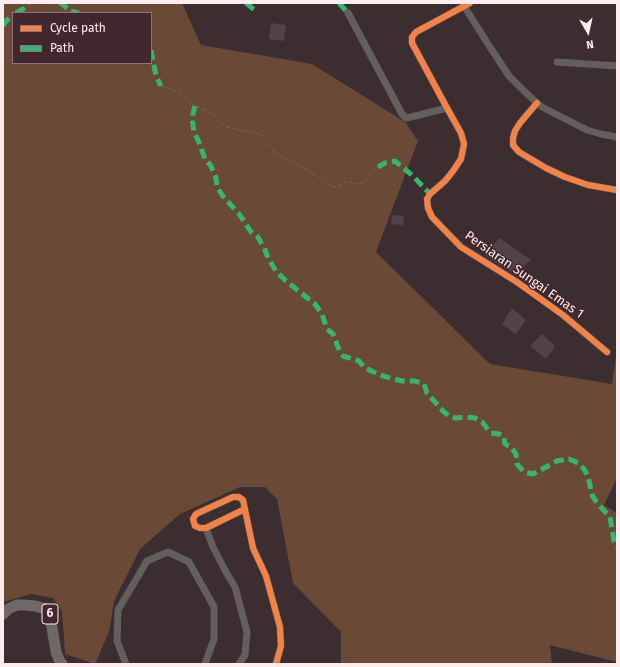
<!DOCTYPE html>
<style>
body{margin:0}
#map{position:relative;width:620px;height:667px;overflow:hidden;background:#3c2d31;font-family:"Fira Sans",sans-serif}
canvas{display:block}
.frame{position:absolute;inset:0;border:4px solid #feecef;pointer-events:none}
.legend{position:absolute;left:12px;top:12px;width:140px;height:52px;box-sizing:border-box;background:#42272e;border:1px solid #8d767b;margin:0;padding:5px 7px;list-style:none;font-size:12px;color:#feecef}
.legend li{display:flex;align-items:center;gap:8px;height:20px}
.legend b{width:20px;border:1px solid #8d767b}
.north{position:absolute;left:568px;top:12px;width:40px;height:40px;-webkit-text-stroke:3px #42272e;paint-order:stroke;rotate:171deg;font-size:11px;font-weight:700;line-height:16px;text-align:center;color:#feecef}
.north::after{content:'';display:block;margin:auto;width:14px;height:18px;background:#feecef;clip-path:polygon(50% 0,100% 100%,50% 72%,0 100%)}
</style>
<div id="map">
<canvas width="620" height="667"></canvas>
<div class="frame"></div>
<ul class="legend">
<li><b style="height:5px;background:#f48246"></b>Cycle path</li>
<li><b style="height:5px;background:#33b770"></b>Path</li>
</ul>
<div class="north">N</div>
</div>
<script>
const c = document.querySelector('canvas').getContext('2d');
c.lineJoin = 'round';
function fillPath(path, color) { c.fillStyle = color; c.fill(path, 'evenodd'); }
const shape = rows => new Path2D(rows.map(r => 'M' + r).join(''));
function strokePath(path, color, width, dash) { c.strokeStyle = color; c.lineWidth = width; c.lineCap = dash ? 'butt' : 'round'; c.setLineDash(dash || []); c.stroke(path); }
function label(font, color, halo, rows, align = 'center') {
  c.font = font + ' "Fira Sans",sans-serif'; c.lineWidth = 3; c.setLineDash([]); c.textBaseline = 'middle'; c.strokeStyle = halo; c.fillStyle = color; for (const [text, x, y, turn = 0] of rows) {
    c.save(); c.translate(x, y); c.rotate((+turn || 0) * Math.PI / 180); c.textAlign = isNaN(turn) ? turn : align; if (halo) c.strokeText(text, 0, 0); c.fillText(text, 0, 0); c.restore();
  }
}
fillPath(shape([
 [3,3,182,3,201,45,312,64,405,122,418,141,376,252,490,364,612,384,617,350,617,478,604,505,617,513,617,662,550,645,552,664,341,664,341,632,293,583,277,499,265,487,240,487,180,514,140,549,114,601,109,632,95,664,65,654,62,611,53,598,31,594,3,602],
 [13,13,151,13,151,63,13,63]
]), '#6a4937');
fillPath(shape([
 [271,23,286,25,284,41,269,39],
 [392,215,404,216,403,225,391,224],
 [499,238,531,260,514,274,484,255],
 [512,308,526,320,516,334,502,324],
 [542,334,555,346,546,359,530,346]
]), '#53424a');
strokePath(shape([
 [161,86,176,91,195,106,212,113,220,122,226,127,260,134,268,143,276,154,294,162,318,177,332,187,340,186,347,181,355,184,364,183,378,167]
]), '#6c6465', 1, [4, 2]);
strokePath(shape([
 [470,3,416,32,412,37,412,43,447,108,461,133,464,144,461,159,453,171,445,181,430,194,427,199,428,208,432,217,461,247,517,282,563,315,607,352],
 [464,6,488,44,509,76,524,91,537,103,542,107,587,130,601,134,617,137],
 [348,13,402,114,406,118,411,117,447,108],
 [557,62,617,66],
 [537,103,520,123,515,131,513,138,513,145,519,152,546,168,565,177,588,185,617,190],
 [245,509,206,528,200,528,195,526,193,519,196,514,233,497,239,497,243,500,253,548,266,576,280,627,281,646,276,664],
 [206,528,213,547,227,574,235,587,247,632,245,655,239,664],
 [126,664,117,641,118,610,147,561,168,552,189,562,214,607,214,639,205,664]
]), '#655e5e', 7);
strokePath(shape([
 [3,614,8,609,17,605,24,605,35,606,46,609,48,611,50,615,56,652,60,662,62,664]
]), '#706767', 11);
strokePath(shape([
 [59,3,61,3,70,11,79,13],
 [246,3,257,12],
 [339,3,348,13],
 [16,13,23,9,28,3],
 [3,26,6,21,13,15],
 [151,50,156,76,161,86],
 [195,106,192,118,194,132,199,142,205,159,211,166,216,178,217,186,222,195,240,215,251,232,258,237,265,250,268,258,276,271,286,281,315,304,322,314,327,329,333,334,340,352,343,356,359,361,365,368,383,376,402,381,415,381,424,384,427,393,443,411,449,416,456,418,466,417,475,418,482,422,491,433,499,434,504,437,505,444,511,447,516,454,517,464,524,472,533,474,557,461,569,459,578,463,584,469,588,476,592,495,597,503,610,517,614,541,617,547],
 [378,167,385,163,395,161,413,176,430,194]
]), '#33b770', 5, [10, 5]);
strokePath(shape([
 [470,3,416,32,412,37,412,43,447,108,461,133,464,144,461,159,453,171,445,181,430,194,427,199,428,208,432,217,461,247,517,282,563,315,607,352],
 [537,103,520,123,515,131,513,138,513,145,519,152,546,168,565,177,588,185,617,190],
 [245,509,206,528,200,528,195,526,193,519,196,514,233,497,239,497,243,500,253,548,266,576,280,627,281,646,276,664]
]), '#f48246', 6);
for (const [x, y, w] of [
 [50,614,16]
]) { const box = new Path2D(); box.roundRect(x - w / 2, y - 10, w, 20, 3); c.fillStyle = '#42272e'; c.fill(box); strokePath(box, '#feecef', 1); }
label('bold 12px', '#feecef', null, [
 ["6",50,614]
]);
label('13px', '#feecef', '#42272e', [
 ["Persiaran Sungai Emas 1",524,275,35]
]);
</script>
